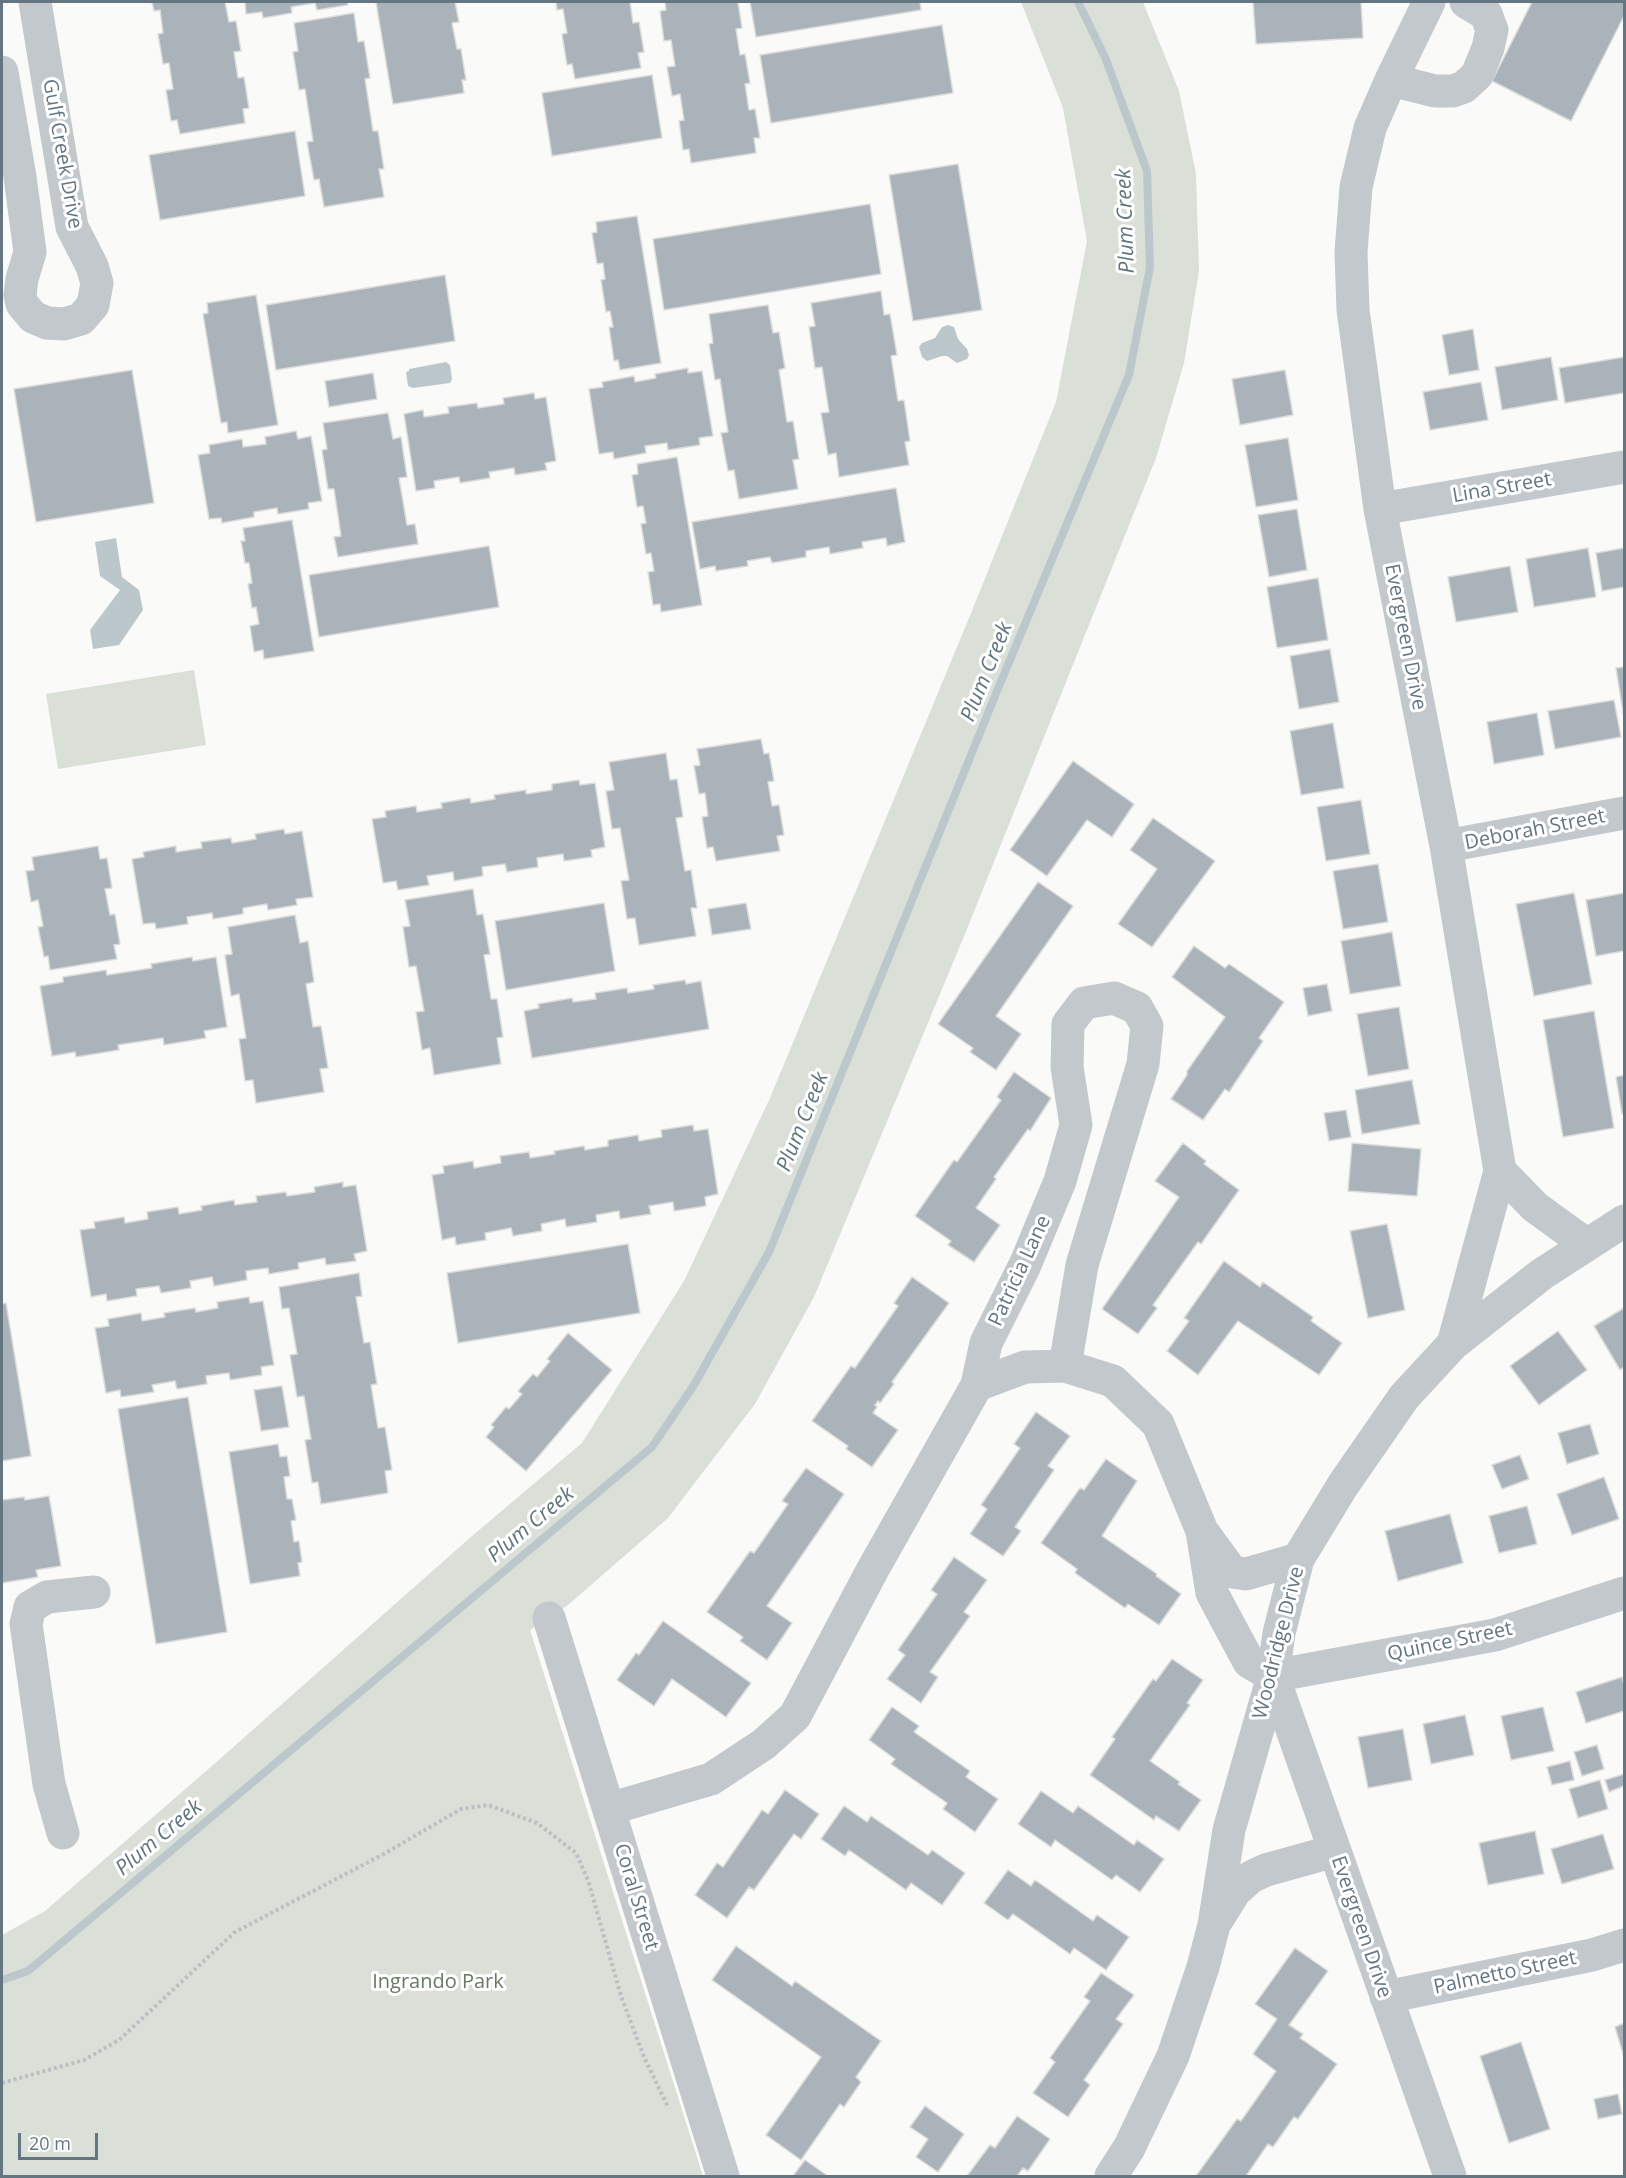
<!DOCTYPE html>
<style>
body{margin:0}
#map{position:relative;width:1626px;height:2178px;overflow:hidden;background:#fafaf8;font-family:"Open Sans",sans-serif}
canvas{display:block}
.frame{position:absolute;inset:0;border:3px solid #657683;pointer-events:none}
.scale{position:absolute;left:18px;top:2133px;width:80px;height:27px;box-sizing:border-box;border:3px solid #657683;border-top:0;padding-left:8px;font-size:18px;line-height:21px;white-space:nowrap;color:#657683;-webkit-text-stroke:4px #fff;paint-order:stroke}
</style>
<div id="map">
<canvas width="1626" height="2178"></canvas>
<div class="frame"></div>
<div class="scale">20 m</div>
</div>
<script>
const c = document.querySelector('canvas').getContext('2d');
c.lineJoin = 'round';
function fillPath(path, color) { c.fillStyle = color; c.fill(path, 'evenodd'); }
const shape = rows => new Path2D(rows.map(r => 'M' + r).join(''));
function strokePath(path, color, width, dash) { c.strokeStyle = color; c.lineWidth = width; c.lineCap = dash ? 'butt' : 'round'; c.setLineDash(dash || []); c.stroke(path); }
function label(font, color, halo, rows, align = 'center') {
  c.font = font + ' "Open Sans",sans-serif'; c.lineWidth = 6; c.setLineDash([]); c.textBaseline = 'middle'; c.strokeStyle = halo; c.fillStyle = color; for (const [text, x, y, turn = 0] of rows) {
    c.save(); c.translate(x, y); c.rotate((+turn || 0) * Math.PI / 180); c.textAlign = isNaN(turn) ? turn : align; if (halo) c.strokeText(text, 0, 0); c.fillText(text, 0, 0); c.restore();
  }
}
fillPath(shape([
 [1021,2,1143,2,1179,91,1196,174,1199,271,1184,363,1156,458,967,929,814,1297,755,1404,668,1518,568,1605,530,1630,703,2176,2,2176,2,1935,45,1911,221,1758,472,1536,582,1443,684,1281,770,1098,969,618,1056,402,1087,241,1063,108],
 [194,670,206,745,58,769,46,694]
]), '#dadfd7');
fillPath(shape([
 [948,325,954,327,958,339,967,349,969,355,967,359,957,363,947,356,942,356,927,361,922,357,919,347,922,343,935,338,942,327],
 [446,362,450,365,452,379,450,383,413,388,408,386,406,372,409,371,409,369],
 [116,538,122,577,139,590,143,610,119,645,93,649,90,630,120,590,100,576,95,542]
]), '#bbc7cb');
strokePath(shape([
 [2,1980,28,1971,652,1447,694,1385,769,1252,997,691,1129,375,1150,267,1147,171,1105,57,1078,2]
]), '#bbc7cb', 8);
const building = shape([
 [152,2,225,2,229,22,236,21,241,51,234,52,238,78,244,77,249,108,243,109,245,123,180,134,177,120,171,121,166,90,173,89,169,63,163,64,158,34,163,33,160,10,154,11,152,2],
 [245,2,347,2,348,5,317,10,315,3,291,7,292,13,263,18,262,12,246,14,245,2],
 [376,2,455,2,459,22,452,23,457,49,461,49,466,80,462,80,464,93,393,104,376,2],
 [556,2,630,2,633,23,639,22,644,52,638,53,641,68,575,79,572,64,567,65,562,34,567,33,563,9,557,10,556,2],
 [665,2,738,2,742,28,736,29,740,55,745,54,750,83,745,84,749,110,755,109,760,138,754,138,756,153,691,163,689,149,683,150,679,121,684,120,680,94,672,96,667,67,675,66,671,40,664,41,660,11,666,10,665,2],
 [750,2,920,2,921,10,756,37,750,2],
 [1253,2,1361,2,1363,38,1256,44,1253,2],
 [1532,2,1624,2,1624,16,1571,121,1492,81,1532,2],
 [354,13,358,42,364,41,370,78,365,79,373,131,378,131,384,169,379,169,384,197,324,207,319,179,314,180,307,142,313,141,305,89,299,90,293,52,298,51,294,23,354,13],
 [942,25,953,93,771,123,760,55,942,25],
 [652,75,662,138,552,156,542,93,652,75],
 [295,131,305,196,160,220,149,155,295,131],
 [958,164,982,310,913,321,889,175,958,164],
 [870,204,881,274,664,310,653,239,870,204],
 [637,216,661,363,620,370,618,360,614,361,609,327,613,327,610,311,606,312,601,280,605,279,603,263,597,264,592,233,597,232,596,222,637,216],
 [445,275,455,341,276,370,266,305,445,275],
 [881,291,884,315,890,314,897,355,891,356,898,401,904,400,910,441,905,442,909,465,839,477,836,453,828,455,821,413,829,412,822,367,815,368,809,327,815,326,811,303,881,291],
 [256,295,278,425,228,433,227,422,221,423,203,314,208,313,207,303,256,295],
 [768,305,773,333,779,332,785,368,779,370,787,422,793,421,799,459,793,460,798,489,739,499,734,470,728,471,721,433,728,432,720,379,715,380,709,344,713,343,709,314,768,305],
 [1473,329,1479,370,1449,375,1442,335,1473,329],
 [1551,357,1558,400,1502,410,1495,367,1551,357],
 [1624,357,1624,393,1565,403,1559,368,1624,357],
 [688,368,688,373,702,371,713,436,699,438,700,445,668,450,667,443,645,446,646,453,614,459,613,452,599,454,589,389,603,387,602,382,634,376,635,382,656,378,655,374,688,368],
 [132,370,154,503,36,522,14,389,132,370],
 [1285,370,1293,415,1240,425,1232,379,1285,370],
 [373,373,377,399,329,407,325,381,373,373],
 [1481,382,1488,420,1430,430,1423,392,1481,382],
 [534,393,535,399,546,397,556,461,545,463,547,470,515,475,514,468,489,472,490,478,460,483,459,477,434,481,435,488,416,491,404,414,423,410,424,417,449,413,448,407,477,403,478,408,504,404,503,398,534,393],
 [388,413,393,439,401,437,407,477,399,478,407,525,415,524,418,544,338,557,334,537,341,536,334,489,328,489,322,450,327,449,323,423,388,413],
 [296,431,298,439,311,436,322,501,308,503,309,509,278,514,277,508,254,512,254,517,222,523,221,518,209,519,198,455,210,453,209,445,242,439,243,447,266,444,265,437,296,431],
 [1288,438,1298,500,1256,507,1245,445,1288,438],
 [677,457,702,605,661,612,660,604,653,605,648,572,654,571,651,553,646,554,641,524,646,523,643,506,637,507,632,475,638,474,637,464,677,457],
 [896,488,905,542,887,546,886,538,862,542,863,548,830,554,829,547,806,551,806,557,772,563,770,557,747,561,748,566,716,571,715,566,700,569,692,522,896,488],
 [1297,509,1307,570,1269,577,1258,515,1297,509],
 [292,520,314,651,264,659,263,650,254,652,250,626,259,624,256,607,252,608,248,584,252,583,249,563,245,563,241,541,245,541,243,528,292,520],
 [489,546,499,607,319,637,309,575,489,546],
 [1588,548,1596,597,1534,607,1526,559,1588,548],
 [1624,548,1624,587,1602,591,1596,553,1624,548],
 [1510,566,1518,612,1456,622,1448,577,1510,566],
 [1318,578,1328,640,1277,648,1267,587,1318,578],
 [1330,649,1339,702,1299,709,1290,656,1330,649],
 [1624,667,1624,719,1616,668,1624,667],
 [1614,700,1621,737,1555,749,1548,711,1614,700],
 [1537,713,1544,755,1494,764,1487,722,1537,713],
 [1333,723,1344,788,1301,795,1290,731,1333,723],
 [761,739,764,754,769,753,774,781,768,782,772,806,779,805,784,835,777,836,780,851,716,861,713,847,707,848,702,817,708,816,705,793,699,794,694,766,700,765,697,749,761,739],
 [666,753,670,780,677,779,683,817,676,818,685,871,691,870,697,908,691,908,696,936,639,945,635,918,627,919,621,881,629,880,620,828,612,829,606,791,614,790,609,762,666,753],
 [1073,761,1134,804,1112,837,1087,820,1047,876,1010,850,1073,761],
 [579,780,580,785,595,783,605,847,591,850,592,857,564,861,563,854,537,858,538,867,507,872,505,864,482,867,483,876,454,881,453,872,427,876,429,885,398,890,396,881,383,883,372,819,386,817,385,811,416,806,417,812,442,808,441,803,470,798,471,803,495,799,494,795,526,790,526,794,552,790,552,784,579,780],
 [1361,800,1370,854,1326,861,1317,807,1361,800],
 [1153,818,1215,861,1152,947,1118,924,1157,869,1130,850,1153,818],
 [284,829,285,834,302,831,313,897,296,899,297,905,268,910,267,904,243,908,243,914,213,919,212,913,187,917,188,924,156,929,155,923,143,924,132,859,144,857,143,852,176,846,176,852,202,848,201,842,231,838,232,843,256,839,255,834,284,829],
 [98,846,100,859,107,858,112,888,105,889,110,915,115,914,120,944,114,945,117,959,50,970,48,956,44,957,38,927,43,926,38,900,31,902,26,871,34,870,32,857,98,846],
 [1378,864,1388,922,1343,929,1333,871,1378,864],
 [1038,882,1073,906,996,1016,1021,1034,996,1070,970,1052,973,1048,938,1024,1038,882],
 [473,889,477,915,483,914,490,954,484,955,491,999,497,999,503,1037,497,1038,501,1064,434,1075,430,1048,422,1050,416,1012,424,1011,416,966,409,967,403,927,410,926,405,900,473,889],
 [1574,893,1592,984,1534,996,1516,904,1574,893],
 [1624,893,1624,951,1596,956,1586,900,1624,893],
 [604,903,615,971,506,990,495,921,604,903],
 [746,903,751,929,712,935,708,909,746,903],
 [295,915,300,943,308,941,314,982,306,984,313,1027,321,1026,328,1068,320,1069,324,1092,256,1103,253,1080,245,1081,239,1039,246,1038,239,994,231,996,225,955,232,954,228,927,295,915],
 [1392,932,1401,986,1350,994,1341,941,1392,932],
 [1194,946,1225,968,1229,964,1284,1002,1259,1038,1263,1041,1229,1092,1225,1089,1203,1120,1171,1099,1187,1075,1187,1071,1225,1017,1172,977,1194,946],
 [192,957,193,961,216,957,227,1027,204,1031,206,1038,164,1045,163,1038,118,1045,119,1050,76,1057,75,1052,52,1056,40,986,63,982,63,977,106,970,107,975,152,968,151,964,192,957],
 [685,980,686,984,701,981,709,1029,532,1058,524,1011,539,1008,538,1004,572,998,573,1002,596,999,595,993,627,988,628,993,654,989,653,985,685,980],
 [1327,984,1332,1011,1308,1016,1303,988,1327,984],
 [1399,1007,1409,1069,1368,1076,1357,1014,1399,1007],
 [1594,1011,1614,1128,1563,1137,1543,1020,1594,1011],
 [1014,1072,1051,1098,1030,1131,1028,1129,994,1177,996,1179,976,1208,1000,1225,974,1262,948,1245,951,1241,915,1216,954,1160,957,1162,1001,1100,997,1097,1014,1072],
 [1624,1075,1624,1114,1622,1114,1616,1077,1624,1075],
 [1412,1080,1420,1124,1362,1134,1355,1090,1412,1080],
 [1346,1110,1351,1137,1329,1141,1324,1113,1346,1110],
 [693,1125,694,1131,708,1129,718,1194,705,1197,706,1206,674,1211,673,1202,649,1206,651,1214,620,1219,619,1211,596,1215,597,1222,566,1227,565,1219,541,1224,542,1231,513,1236,511,1228,485,1233,486,1240,456,1245,455,1237,442,1240,432,1175,444,1173,443,1166,473,1161,474,1168,501,1163,500,1156,529,1152,530,1158,555,1154,554,1151,584,1146,585,1150,608,1146,608,1140,638,1135,639,1141,662,1137,661,1130,693,1125],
 [1183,1143,1206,1161,1204,1164,1239,1190,1201,1244,1198,1242,1153,1305,1157,1308,1138,1334,1102,1309,1179,1197,1155,1181,1183,1143],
 [1352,1143,1421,1149,1417,1196,1348,1191,1352,1143],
 [343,1182,343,1187,356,1185,367,1251,354,1254,356,1261,326,1265,325,1258,298,1263,299,1269,269,1274,268,1268,246,1271,247,1280,214,1286,212,1277,190,1281,191,1288,161,1293,159,1286,136,1289,137,1296,107,1301,106,1294,91,1297,80,1230,95,1228,94,1222,124,1217,125,1223,148,1219,147,1212,178,1207,179,1214,202,1210,201,1206,234,1200,235,1205,257,1202,256,1196,286,1192,287,1196,315,1192,314,1187,343,1182],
 [1387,1224,1405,1310,1368,1318,1350,1231,1387,1224],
 [628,1244,640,1313,458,1343,447,1273,628,1244],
 [1224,1261,1260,1287,1263,1282,1313,1317,1311,1321,1342,1343,1319,1375,1238,1321,1198,1375,1167,1351,1189,1321,1184,1318,1224,1261],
 [359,1273,362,1296,356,1297,364,1343,370,1342,377,1384,371,1385,378,1428,385,1427,392,1470,385,1471,388,1493,321,1504,318,1482,312,1483,305,1440,311,1439,304,1396,297,1397,290,1355,297,1354,289,1308,282,1309,279,1287,359,1273],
 [912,1277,949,1303,892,1382,894,1384,880,1403,878,1401,875,1405,877,1407,873,1413,898,1430,872,1467,846,1449,848,1446,812,1421,851,1366,855,1368,898,1306,894,1303,912,1277],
 [249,1297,250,1303,263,1301,274,1365,261,1367,262,1375,230,1380,229,1373,206,1376,207,1384,177,1389,175,1381,152,1385,154,1392,121,1397,120,1390,106,1393,95,1328,109,1326,108,1319,141,1313,142,1321,165,1317,164,1313,195,1308,196,1312,218,1308,217,1302,249,1297],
 [6,1303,31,1456,2,1461,2,1304,6,1303],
 [1624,1308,1624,1367,1620,1370,1594,1326,1624,1308],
 [1558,1331,1587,1370,1539,1405,1510,1366,1558,1331],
 [568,1333,612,1370,526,1471,486,1437,494,1427,491,1425,506,1407,509,1409,522,1394,518,1391,533,1374,537,1377,550,1361,547,1359,568,1333],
 [282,1386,289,1427,261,1431,254,1390,282,1386],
 [188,1397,227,1632,156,1644,118,1409,188,1397],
 [1036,1412,1070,1436,1048,1466,1054,1470,1015,1527,1021,1531,1003,1556,970,1534,987,1509,981,1505,1020,1448,1014,1444,1036,1412],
 [1590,1424,1599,1454,1567,1464,1558,1433,1590,1424],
 [278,1444,280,1457,287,1456,290,1476,284,1477,287,1499,292,1499,296,1520,291,1521,294,1542,299,1541,302,1562,298,1563,300,1576,250,1584,229,1452,278,1444],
 [1520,1455,1529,1479,1502,1489,1492,1465,1520,1455],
 [1106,1459,1137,1481,1102,1536,1157,1574,1156,1576,1181,1594,1159,1625,1128,1604,1125,1608,1075,1573,1077,1569,1041,1543,1080,1488,1084,1490,1106,1459],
 [806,1468,844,1494,767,1606,792,1623,767,1660,740,1641,743,1637,707,1612,750,1551,754,1553,788,1504,782,1501,806,1468],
 [1604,1477,1619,1519,1572,1535,1557,1494,1604,1477],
 [49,1496,61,1566,36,1570,38,1577,2,1583,2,1500,24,1497,25,1500,49,1496],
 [1527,1506,1537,1544,1499,1553,1489,1516,1527,1506],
 [1450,1514,1463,1563,1398,1581,1385,1531,1450,1514],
 [954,1557,987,1580,964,1612,970,1616,930,1672,938,1677,921,1703,887,1679,905,1655,898,1650,937,1594,931,1590,954,1557],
 [663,1621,751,1683,726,1717,672,1679,654,1706,617,1680,636,1653,639,1655,663,1621],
 [1172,1659,1203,1680,1187,1703,1190,1705,1150,1761,1180,1782,1178,1784,1201,1800,1179,1831,1156,1816,1154,1820,1090,1775,1115,1739,1112,1737,1153,1679,1156,1681,1172,1659],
 [1622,1677,1624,1685,1624,1711,1586,1723,1576,1692,1622,1677],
 [892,1707,919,1726,914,1732,970,1771,966,1777,998,1799,975,1832,943,1809,947,1803,891,1764,895,1759,869,1740,892,1707],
 [1543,1707,1554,1751,1511,1760,1501,1716,1543,1707],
 [1465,1715,1474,1755,1431,1764,1423,1724,1465,1715],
 [1403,1729,1412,1780,1368,1788,1358,1737,1403,1729],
 [1597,1745,1604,1769,1582,1776,1574,1752,1597,1745],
 [1570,1761,1574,1780,1552,1785,1547,1767,1570,1761],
 [1624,1774,1624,1786,1609,1792,1605,1780,1624,1774],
 [1600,1780,1608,1809,1578,1818,1569,1789,1600,1780],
 [785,1790,819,1814,801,1839,794,1834,754,1890,749,1887,727,1918,695,1895,717,1863,723,1867,762,1810,768,1814,785,1790],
 [1041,1791,1073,1813,1078,1806,1134,1845,1137,1840,1164,1859,1140,1892,1116,1875,1112,1880,1055,1840,1051,1847,1018,1824,1041,1791],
 [844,1806,867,1822,871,1816,928,1855,932,1850,965,1873,942,1905,911,1883,906,1890,849,1850,845,1856,821,1839,844,1806],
 [1535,1831,1544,1874,1488,1885,1479,1843,1535,1831],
 [1603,1834,1614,1869,1562,1884,1551,1849,1603,1834],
 [1008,1870,1031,1886,1035,1880,1093,1921,1097,1915,1129,1937,1106,1970,1074,1948,1070,1954,1013,1914,1008,1920,984,1903,1008,1870],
 [736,1946,792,1986,795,1981,881,2041,856,2077,861,2082,844,2107,840,2104,801,2160,766,2135,821,2057,712,1980,736,1946],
 [1295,1948,1328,1971,1289,2025,1303,2034,1300,2038,1337,2064,1298,2119,1294,2117,1273,2147,1268,2144,1246,2176,1196,2176,1237,2119,1241,2121,1276,2071,1253,2054,1277,2019,1255,2004,1295,1948],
 [1101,1973,1134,1995,1116,2019,1123,2024,1084,2080,1090,2085,1068,2117,1033,2093,1055,2062,1050,2058,1090,2001,1084,1997,1101,1973],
 [1624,2023,1624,2057,1615,2027,1624,2023],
 [1521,2042,1550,2129,1509,2143,1480,2056,1521,2042],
 [1618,2094,1622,2114,1598,2119,1594,2099,1618,2094],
 [925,2106,964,2134,938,2172,916,2157,928,2139,910,2127,925,2106],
 [1017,2116,1050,2139,1028,2171,1023,2168,1017,2176,967,2176,990,2145,995,2148,1017,2116],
 [805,2160,828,2176,793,2176,805,2160]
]);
fillPath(building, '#aab3b9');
strokePath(building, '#dcdcda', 1.5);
strokePath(shape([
 [2,2083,84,2060,119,2040,235,1932,382,1855,461,1809,488,1805,537,1823,576,1853,588,1880,621,1996,644,2057,668,2107]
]), '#bbbfc2', 4, [3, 3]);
strokePath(shape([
 [1429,2,1391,80,1370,128,1356,187,1351,252,1353,310,1380,509,1446,846,1500,1171,1535,1207,1586,1244],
 [2,72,20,177,30,252,22,279,20,295,22,304,33,317,47,323,64,324,81,319,93,305,97,283,92,266,72,227,35,2],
 [1391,80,1435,91,1453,91,1464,87,1477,75,1488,48,1492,30,1486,14,1466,2],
 [1380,509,1624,467],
 [1446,846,1624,813],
 [1453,1344,1500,1171],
 [977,1385,1025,1367,1065,1366,1113,1381,1158,1424,1202,1531,1212,1593,1249,1662,1273,1676],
 [1205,1535,1232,1572,1246,1574,1298,1559],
 [549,1618,723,2176],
 [1273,1676,1450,2176],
 [1273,1676,1495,1635,1624,1593],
 [609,1809,711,1779,764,1744,795,1716,873,1569,977,1385,986,1343,1025,1265,1060,1181,1076,1125,1067,1067,1068,1024,1084,1003,1114,998,1137,1008,1147,1026,1143,1064,1082,1265,1065,1366],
 [63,1833,49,1784,26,1624,30,1607,47,1597,94,1592],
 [1217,1920,1235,1891,1251,1877,1266,1870,1334,1851],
 [1386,1997,1592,1955,1624,1945],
 [1111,2176,1129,2148,1173,2056,1203,1967,1214,1925,1229,1830,1273,1676,1279,1633,1298,1559,1343,1485,1404,1397,1453,1344,1542,1274,1624,1221]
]), '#c3c8cc', 33);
label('20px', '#657683', '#fff', [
 ["Gulf Creek Drive",62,154,80],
 ["Lina Street",1502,488,-10],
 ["Evergreen Drive",1405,637,79],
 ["Deborah Street",1535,830,-11],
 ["Patricia Lane",1020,1271,-65],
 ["Quince Street",1450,1642,-12],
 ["Woodridge Drive",1279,1643,-76],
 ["Coral Street",636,1897,73],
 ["Evergreen Drive",1361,1927,71],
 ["Palmetto Street",1505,1973,-12]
]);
label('20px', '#687a64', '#fff', [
 ["Ingrando Park",438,1982]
]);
label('italic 21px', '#60757c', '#fff', [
 ["Plum Creek",1126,221,-92],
 ["Plum Creek",987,672,-68],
 ["Plum Creek",803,1122,-68],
 ["Plum Creek",531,1525,-40],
 ["Plum Creek",159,1838,-40]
]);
</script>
